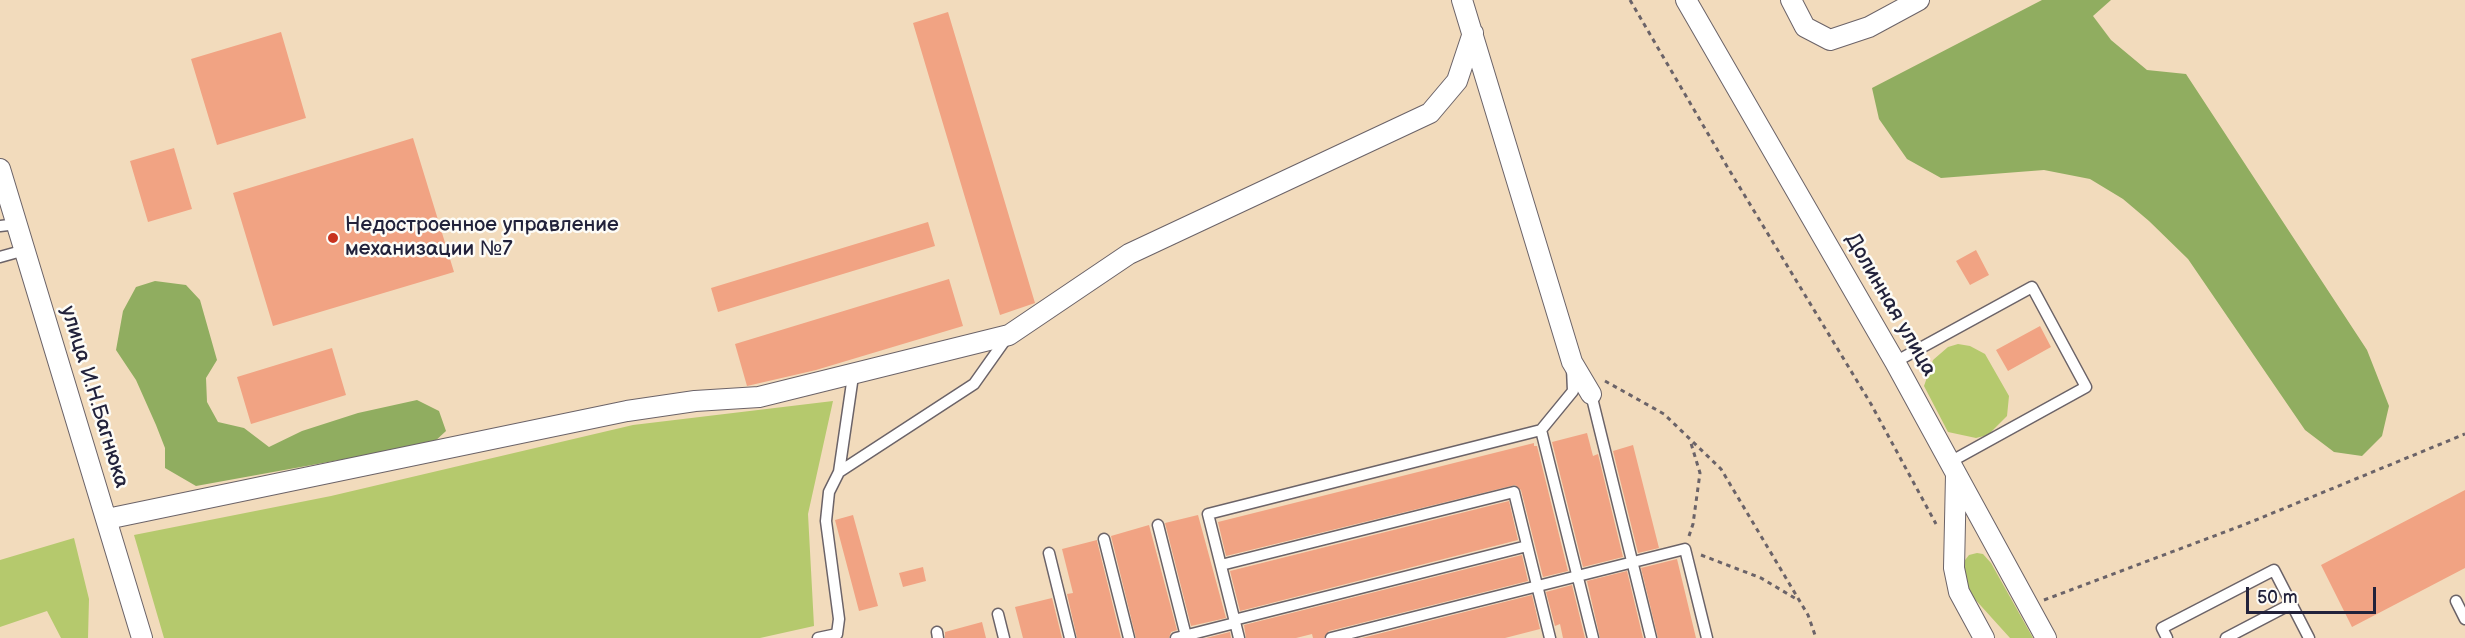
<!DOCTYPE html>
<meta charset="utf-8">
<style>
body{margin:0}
#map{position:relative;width:2465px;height:638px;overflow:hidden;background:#f2dbbc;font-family:"Balsamiq Sans",sans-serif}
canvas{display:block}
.scale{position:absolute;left:2246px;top:587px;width:130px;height:27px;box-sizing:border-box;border:3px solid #22223b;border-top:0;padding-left:8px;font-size:18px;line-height:21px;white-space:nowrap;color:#22223b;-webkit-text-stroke:4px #fdfcf7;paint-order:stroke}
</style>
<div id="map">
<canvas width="2465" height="638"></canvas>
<div class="scale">50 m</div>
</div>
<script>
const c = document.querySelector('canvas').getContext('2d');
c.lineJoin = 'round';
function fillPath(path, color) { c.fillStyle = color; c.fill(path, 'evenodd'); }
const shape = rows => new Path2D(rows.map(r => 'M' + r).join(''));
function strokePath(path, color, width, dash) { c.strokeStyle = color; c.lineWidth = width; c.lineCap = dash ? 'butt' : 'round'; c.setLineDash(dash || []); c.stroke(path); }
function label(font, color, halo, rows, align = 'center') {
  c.font = font + ' "Balsamiq Sans",sans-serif'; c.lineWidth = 5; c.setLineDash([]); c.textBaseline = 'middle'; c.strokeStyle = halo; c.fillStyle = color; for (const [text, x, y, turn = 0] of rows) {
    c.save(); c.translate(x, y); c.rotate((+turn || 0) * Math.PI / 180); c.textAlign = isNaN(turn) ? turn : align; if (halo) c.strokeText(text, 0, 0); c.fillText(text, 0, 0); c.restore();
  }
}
fillPath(shape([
 [1958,344,1970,346,1985,354,2009,396,2007,416,1988,435,1976,438,1948,432,1924,386,1933,360,1948,347],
 [833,401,808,514,814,626,760,638,164,638,134,535,331,496,633,425],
 [74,538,89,599,88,638,61,638,47,611,0,627,0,560],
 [1977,553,1983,554,1991,563,2033,638,2010,638,1972,596,1962,575,1962,564,1969,555]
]), '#b5c96d');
fillPath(shape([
 [2042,0,2111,0,2093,16,2111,40,2147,70,2186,74,2367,350,2389,406,2382,436,2362,456,2334,452,2305,430,2188,259,2149,221,2123,199,2090,179,2044,170,1941,178,1907,159,1879,119,1872,88],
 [155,281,186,285,200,300,217,360,206,378,207,402,218,422,244,428,269,447,302,431,358,413,417,400,439,411,446,431,433,443,196,486,165,468,165,448,156,425,136,380,116,350,123,311,136,287]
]), '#90ad60');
fillPath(shape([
 [948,12,1035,303,1000,315,913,23],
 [281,32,306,118,217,145,191,59],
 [413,138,454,272,273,326,233,193],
 [174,148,192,209,148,222,130,161],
 [928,222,935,246,718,312,711,288],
 [1976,250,1989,275,1970,285,1956,261],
 [949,279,963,326,816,370,747,386,735,344],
 [2040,326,2051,347,2008,371,1996,350],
 [332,348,346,395,251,424,237,377],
 [1587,433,1593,456,1598,454,1623,557,1583,567,1552,442],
 [1534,443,1534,446,1537,446,1568,571,1543,577,1521,490,1515,485,1226,556,1218,522],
 [1633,445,1659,548,1638,553,1613,451],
 [2465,490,2465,568,2352,627,2321,565],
 [1509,501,1518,540,1240,611,1230,571],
 [853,515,878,606,859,611,835,520],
 [1198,515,1226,618,1191,626,1165,523],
 [1149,525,1177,630,1171,632,1169,638,1136,638,1111,536],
 [1097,540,1097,541,1121,638,1077,638,1067,594,1073,593,1062,549],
 [1522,555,1528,581,1329,631,1324,638,1313,638,1312,634,1296,638,1246,638,1244,625],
 [1677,559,1696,638,1658,638,1641,568],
 [923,567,926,581,903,587,899,573],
 [1627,571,1643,638,1600,638,1587,581],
 [1572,585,1585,638,1563,638,1560,624,1555,626,1546,592],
 [1532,595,1540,629,1505,638,1362,638],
 [1052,598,1062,638,1023,638,1015,607],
 [982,622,986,638,945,638,945,632],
 [1230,632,1231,638,1206,638]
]), '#f1a383');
const lane = shape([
 [0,226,17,224],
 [0,257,25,250],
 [1895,362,2032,287,2086,387,1950,462],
 [1591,394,1651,638],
 [1541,430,1593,638],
 [839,472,853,376],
 [1158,525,1186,636],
 [1104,539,1129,638],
 [1049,553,1070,638],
 [1221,565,1514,492,1550,638],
 [2456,601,2465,619],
 [998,614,1004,638],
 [1234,620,1527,546],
 [937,632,938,638],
 [818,638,837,634,839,619,826,521,829,492,839,472,974,384,1008,336],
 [1176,638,1235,623],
 [1239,638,1208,514,1541,430,1573,391,1572,368],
 [1331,638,1685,549,1707,638],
 [2167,638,2162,628,2274,570,2309,638],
 [2226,638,2291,604]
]);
const street = shape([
 [1462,0,1572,362,1591,394],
 [1686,0,1895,362,2046,638],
 [1791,0,1805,27,1830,40,1869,27,1919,0],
 [0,169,142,638],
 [1956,475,1954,568,1959,592,1984,638],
 [107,519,627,411,695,401,759,397,1009,335,1129,254,1430,113,1457,81,1473,33]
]);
strokePath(lane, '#6b6368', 13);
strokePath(street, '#6b6368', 22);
strokePath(shape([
 [1630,0,1728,168,1871,404,1936,524],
 [1605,381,1664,414,1721,469,1808,615,1816,638],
 [1689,536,1693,524,1700,473,1690,440],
 [1701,555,1761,578,1798,600],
 [2044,600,2246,524,2465,434]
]), '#6b6368', 3, [4.5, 4.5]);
strokePath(lane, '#fff', 10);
strokePath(street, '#fff', 20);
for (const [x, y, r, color] of [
 [333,238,6,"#c8321e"]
]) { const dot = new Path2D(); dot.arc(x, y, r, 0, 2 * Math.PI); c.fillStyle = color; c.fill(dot); strokePath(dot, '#fdfcf7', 2); }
label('21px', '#22223b', '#fdfcf7', [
 ["Недостроенное управление",345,226],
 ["механизации №7",345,250]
], 'left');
label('21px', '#22223b', '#fdfcf7', [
 ["Долинная улица",1890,305,60],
 ["улица И.Н.Багнюка",94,397,73]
]);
</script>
